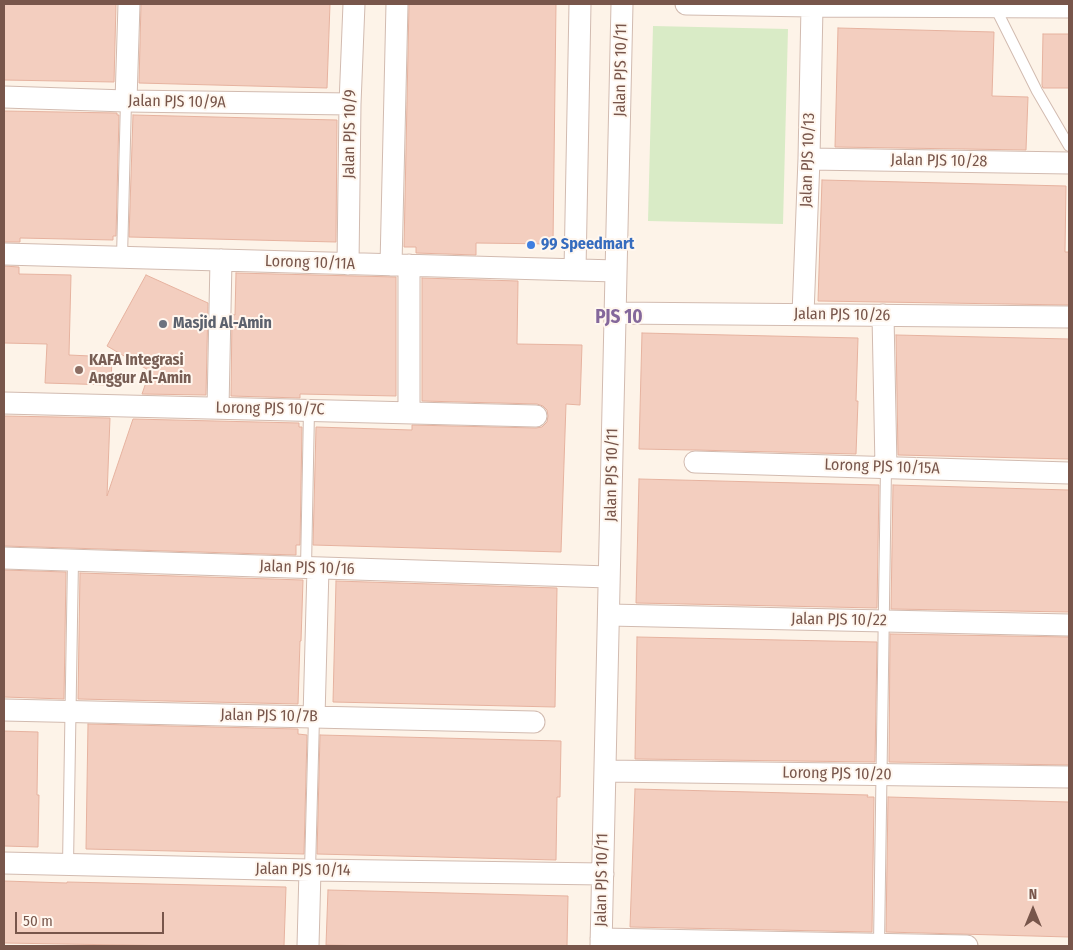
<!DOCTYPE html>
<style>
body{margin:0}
#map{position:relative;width:1073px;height:950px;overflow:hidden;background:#fdf3e8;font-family:"Fira Sans Condensed",sans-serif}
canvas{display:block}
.frame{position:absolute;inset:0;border:5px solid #78564b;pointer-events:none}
.north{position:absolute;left:1008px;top:885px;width:50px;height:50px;-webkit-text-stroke:4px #fff7ef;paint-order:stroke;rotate:0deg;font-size:14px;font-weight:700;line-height:20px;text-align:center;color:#78564b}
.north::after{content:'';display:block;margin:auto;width:18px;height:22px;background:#78564b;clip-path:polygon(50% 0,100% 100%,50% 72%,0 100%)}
.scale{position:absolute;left:15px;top:912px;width:149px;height:22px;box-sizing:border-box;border:2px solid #78564b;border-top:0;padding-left:6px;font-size:15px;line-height:18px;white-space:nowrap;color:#78564b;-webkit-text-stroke:4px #fff7ef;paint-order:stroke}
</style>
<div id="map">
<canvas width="1073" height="950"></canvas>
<div class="frame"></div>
<div class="north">N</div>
<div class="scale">50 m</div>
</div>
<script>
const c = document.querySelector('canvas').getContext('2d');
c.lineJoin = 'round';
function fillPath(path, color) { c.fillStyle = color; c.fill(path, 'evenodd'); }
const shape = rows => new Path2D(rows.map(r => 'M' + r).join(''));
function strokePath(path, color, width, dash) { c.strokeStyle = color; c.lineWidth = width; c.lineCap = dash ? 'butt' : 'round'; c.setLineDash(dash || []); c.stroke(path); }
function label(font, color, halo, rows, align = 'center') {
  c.font = font + ' "Fira Sans Condensed",sans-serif'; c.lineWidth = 4; c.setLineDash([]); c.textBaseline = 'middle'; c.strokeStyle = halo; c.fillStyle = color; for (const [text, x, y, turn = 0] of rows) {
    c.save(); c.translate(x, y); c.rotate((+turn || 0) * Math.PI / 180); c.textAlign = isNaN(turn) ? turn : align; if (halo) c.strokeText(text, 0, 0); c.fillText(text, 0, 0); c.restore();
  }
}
fillPath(shape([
 [653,26,788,29,783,224,648,221]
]), '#d9ebc6');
const building = shape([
 [4,4,116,4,114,82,4,80,4,4],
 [141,4,330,4,327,88,139,83,141,4],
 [409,4,556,4,553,244,476,243,476,255,416,253,416,247,404,247,409,4],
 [838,28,994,32,992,96,1028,97,1026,150,835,147,838,28],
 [1043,34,1069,34,1069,88,1043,88,1042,85,1043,34],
 [4,111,117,113,117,115,119,115,116,236,113,236,113,240,20,238,20,242,4,242,4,111],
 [133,115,337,120,336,242,129,237,133,115],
 [822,180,1066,186,1065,252,1069,252,1069,305,818,301,822,180],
 [4,266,19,267,19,274,71,275,69,355,112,357,111,385,45,383,47,344,4,343,4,266],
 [236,273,396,277,396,396,300,394,300,398,231,396,232,314,235,315,236,273],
 [146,275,208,303,206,395,142,394,150,371,107,346,146,275],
 [422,278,518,281,517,344,582,345,580,405,566,404,561,552,313,545,316,427,412,430,412,425,536,428,542,427,547,422,548,416,547,410,543,406,537,404,422,401,422,278],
 [642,333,858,338,856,401,858,401,856,454,695,450,692,450,639,449,642,333],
 [896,335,1069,339,1069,459,898,455,896,335],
 [4,416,110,418,107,496,133,419,299,423,299,427,302,427,300,545,296,545,296,555,4,546,4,416],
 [639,479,879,485,877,608,636,603,639,479],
 [893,485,1069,490,1069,612,891,609,893,485],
 [4,570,66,572,64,699,4,697,4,570],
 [80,573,303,580,301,641,300,641,298,704,78,699,80,573],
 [336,581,557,588,555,707,333,702,336,581],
 [890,634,1069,637,1069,765,889,762,890,634],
 [637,637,877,642,875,762,635,759,637,637],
 [88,724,298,729,298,734,307,735,304,854,86,849,88,724],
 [4,731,38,732,37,795,39,795,38,847,4,846,4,731],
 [320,735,561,741,560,797,557,797,556,860,317,854,320,735],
 [635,789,868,795,867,797,874,797,872,932,630,927,635,789],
 [888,797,1069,802,1069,937,886,932,888,797],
 [4,881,67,883,67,882,286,887,284,946,182,946,4,943,4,881],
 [328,890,568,896,567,946,373,946,326,945,328,890]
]);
fillPath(building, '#f3cebf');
strokePath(building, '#e6b29f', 1);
const service = shape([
 [995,7,1037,91,1069,146],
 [122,257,126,101],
 [306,568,309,410],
 [68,864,73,560],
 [310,870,314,717],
 [879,944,886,467]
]);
const minor = shape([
 [686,4,812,6,1069,7],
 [4,97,126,101,350,104],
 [126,101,129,4],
 [809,159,1069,163],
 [4,254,616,271],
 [348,264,350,104,354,4],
 [391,265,397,4],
 [575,270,580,4],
 [615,313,1069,317],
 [803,314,809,159,812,6],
 [883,315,886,467],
 [4,403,536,416],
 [218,408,221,260],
 [409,413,409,265],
 [695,462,1069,473],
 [4,558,609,577],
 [609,615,1069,625],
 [4,710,534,722],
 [314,717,318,568],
 [605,771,1069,777],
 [4,863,310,870,603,874],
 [601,939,967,946],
 [308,946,310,870],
 [601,946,622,4]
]);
strokePath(service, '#d2bbb0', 12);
strokePath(minor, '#d2bbb0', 23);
strokePath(service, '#fff', 10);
strokePath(minor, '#fff', 21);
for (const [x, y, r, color] of [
 [531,245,5,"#3f7fe0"],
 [163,324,5,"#6b7280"],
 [79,370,5,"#8d6e63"]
]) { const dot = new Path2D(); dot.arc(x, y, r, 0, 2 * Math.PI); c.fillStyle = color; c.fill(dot); strokePath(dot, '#fff7ef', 2); }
label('16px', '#78564b', '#fff7ef', [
 ["Jalan PJS 10/11",621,70,-89],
 ["Jalan PJS 10/9A",177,102,1],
 ["Jalan PJS 10/9",350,134,-89],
 ["Jalan PJS 10/13",808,160,-88],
 ["Jalan PJS 10/28",939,161,1],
 ["Lorong 10/11A",310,263,2],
 ["Jalan PJS 10/26",842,315,1],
 ["Lorong PJS 10/7C",270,409,1],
 ["Lorong PJS 10/15A",882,467,2],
 ["Jalan PJS 10/11",612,475,-89],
 ["Jalan PJS 10/16",307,568,2],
 ["Jalan PJS 10/22",839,620,1],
 ["Jalan PJS 10/7B",269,716,1],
 ["Lorong PJS 10/20",837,774,1],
 ["Jalan PJS 10/14",303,870,1],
 ["Jalan PJS 10/11",602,880,-89]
]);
label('bold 16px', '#366cbe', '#fff7ef', [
 ["99 Speedmart",541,245]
], 'left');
label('bold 16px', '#5b616d', '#fff7ef', [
 ["Masjid Al-Amin",173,324]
], 'left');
label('bold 16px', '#785e54', '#fff7ef', [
 ["KAFA Integrasi",89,361],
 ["Anggur Al-Amin",89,379]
], 'left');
label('bold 19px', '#84679b', '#fff7ef', [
 ["PJS 10",619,318]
]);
</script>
